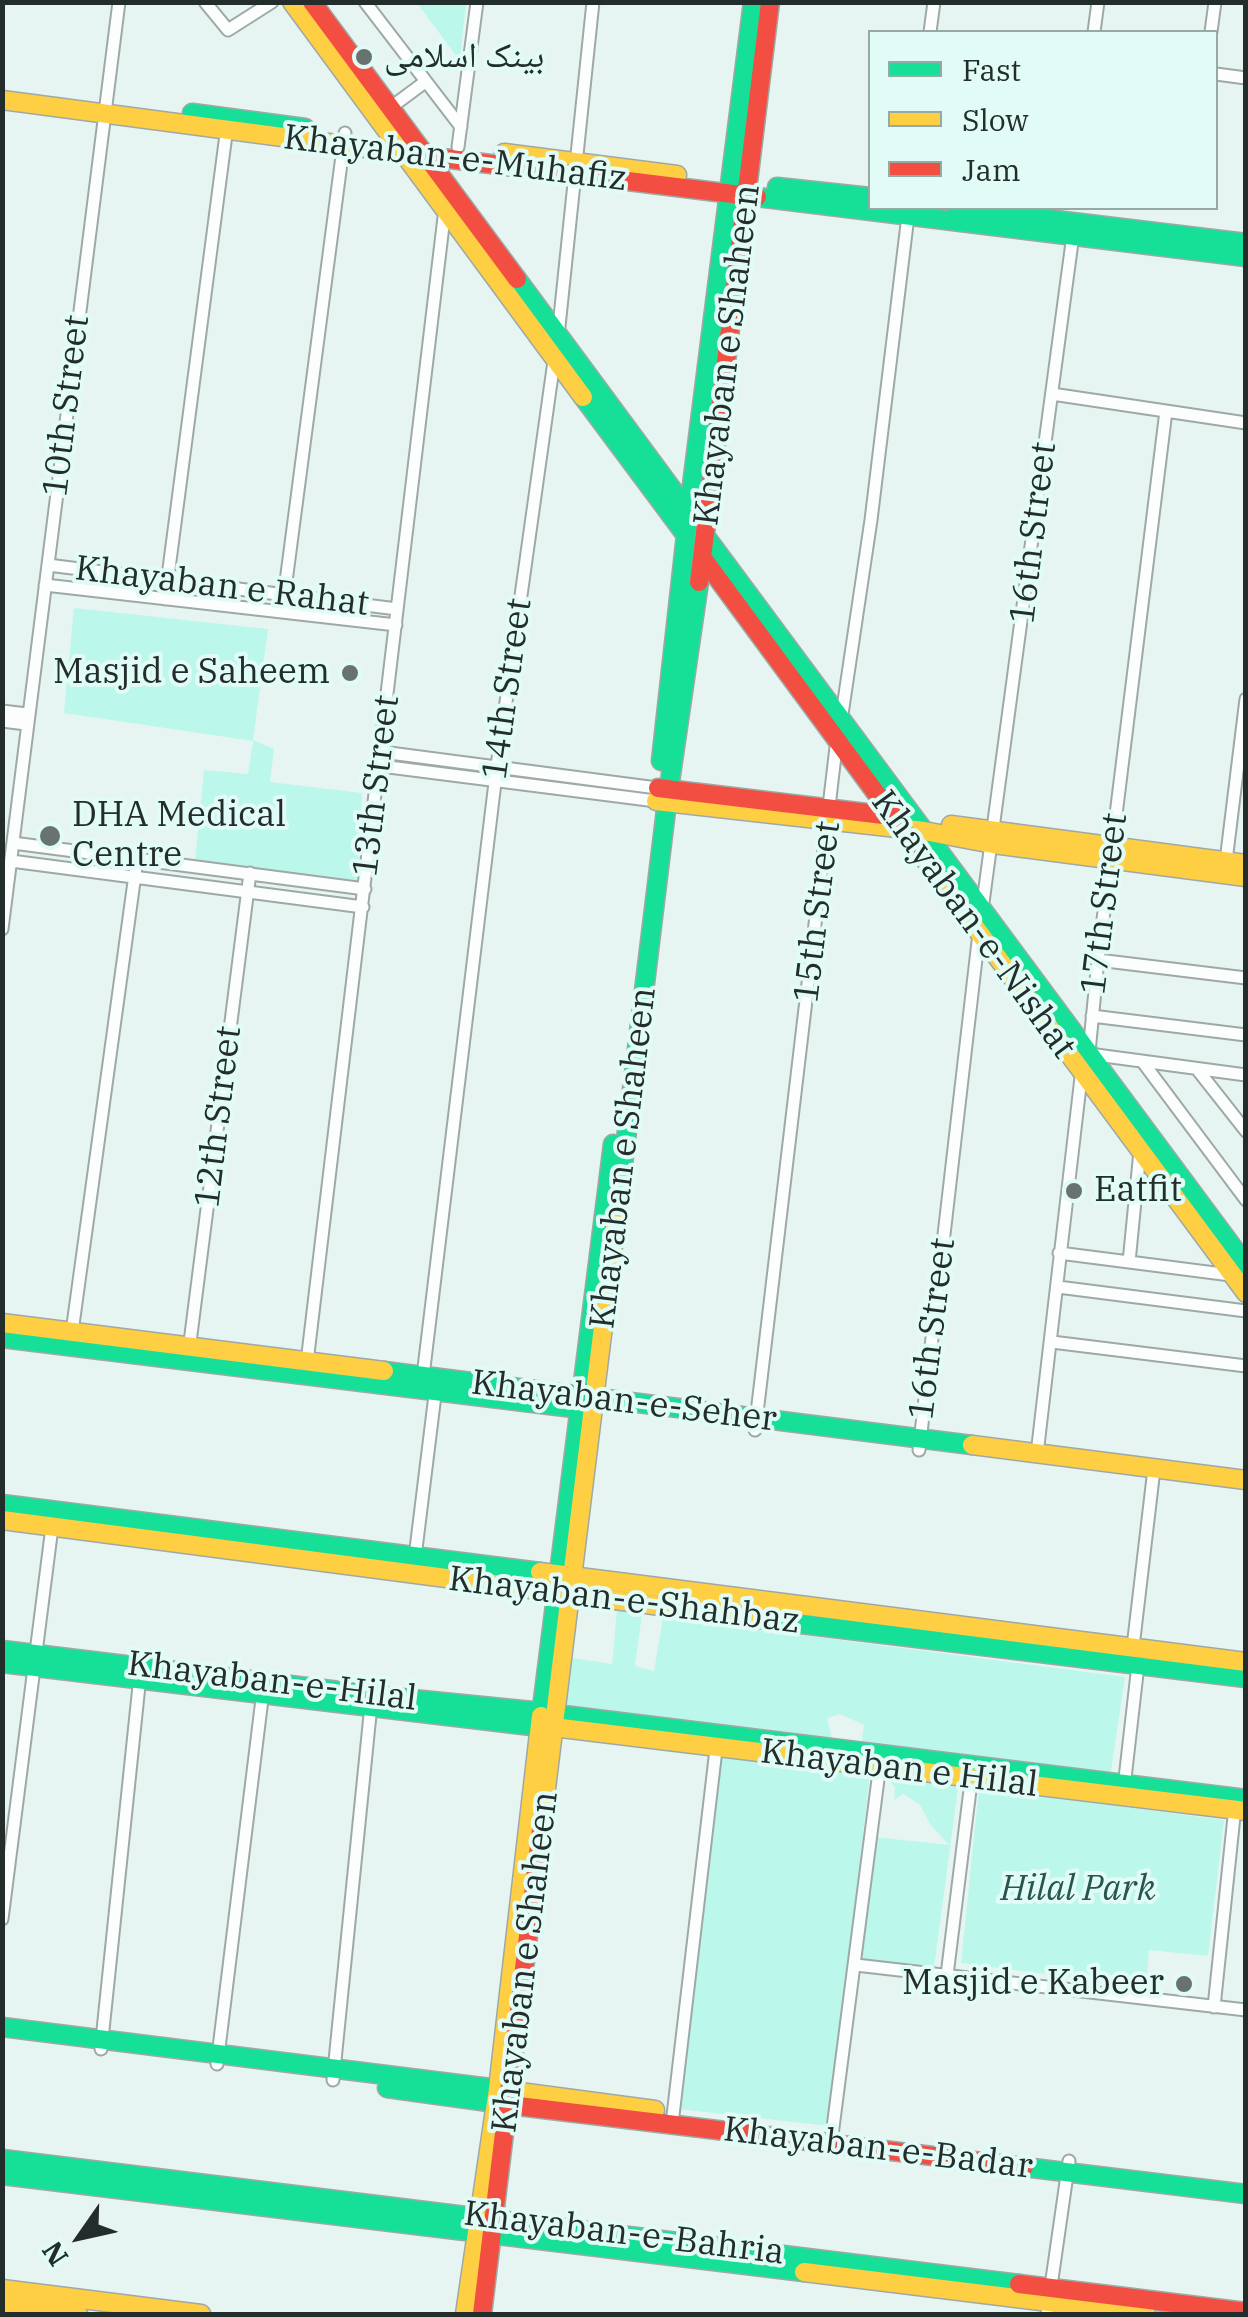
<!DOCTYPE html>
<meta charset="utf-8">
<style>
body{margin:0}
#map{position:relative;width:1248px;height:2317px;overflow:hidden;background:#e7f5f2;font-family:"IBM Plex Serif",serif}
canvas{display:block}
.frame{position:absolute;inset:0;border:5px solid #232d2b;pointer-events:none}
.legend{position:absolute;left:868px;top:30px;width:350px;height:180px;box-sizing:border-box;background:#e1fbf6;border:2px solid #95a9a5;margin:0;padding:12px 18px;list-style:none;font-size:30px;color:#232d2b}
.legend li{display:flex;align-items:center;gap:20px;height:50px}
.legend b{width:50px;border:2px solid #95a9a5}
.north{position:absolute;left:30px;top:2187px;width:100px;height:100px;-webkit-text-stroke:8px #e1fbf6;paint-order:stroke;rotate:236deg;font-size:28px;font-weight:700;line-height:40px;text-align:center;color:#232d2b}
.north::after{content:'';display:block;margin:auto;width:35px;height:45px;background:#232d2b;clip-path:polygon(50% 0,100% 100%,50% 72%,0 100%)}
</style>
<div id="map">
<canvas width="1248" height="2317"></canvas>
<div class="frame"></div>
<ul class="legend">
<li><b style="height:12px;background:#16e098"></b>Fast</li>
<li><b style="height:12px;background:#ffcf43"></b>Slow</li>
<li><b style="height:12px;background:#f24e42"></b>Jam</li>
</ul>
<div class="north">N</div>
</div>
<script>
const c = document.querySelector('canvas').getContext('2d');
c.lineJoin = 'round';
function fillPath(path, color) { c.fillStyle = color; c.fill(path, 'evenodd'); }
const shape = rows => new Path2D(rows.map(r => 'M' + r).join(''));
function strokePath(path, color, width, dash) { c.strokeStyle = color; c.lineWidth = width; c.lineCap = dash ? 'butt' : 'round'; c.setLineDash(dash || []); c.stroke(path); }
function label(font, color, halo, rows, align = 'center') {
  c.font = font + ' "IBM Plex Serif","Noto Naskh Arabic",serif'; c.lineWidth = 8; c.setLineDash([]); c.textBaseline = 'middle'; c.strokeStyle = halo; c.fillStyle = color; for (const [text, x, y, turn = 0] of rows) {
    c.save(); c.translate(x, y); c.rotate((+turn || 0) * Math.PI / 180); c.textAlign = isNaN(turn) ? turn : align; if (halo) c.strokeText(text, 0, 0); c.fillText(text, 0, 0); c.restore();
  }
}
fillPath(shape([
 [417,3,466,3,460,61],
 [74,608,268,629,253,740,274,749,270,782,362,793,357,884,195,861,204,770,248,774,253,741,64,713],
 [617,1610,642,1614,635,1666,654,1671,663,1617,1125,1677,1111,1771,1105,1775,861,1747,864,1725,840,1714,827,1718,832,1739,823,1745,558,1711,566,1657,612,1664],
 [719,1751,870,1774,829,2126,678,2109],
 [881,1770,959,1781,934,1968,860,1961,874,1837,949,1845,930,1824,920,1805,904,1794,894,1800,895,1788],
 [979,1788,1224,1820,1208,1956,1149,1950,1146,1987,961,1963]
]), '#bcf7ec');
const street = shape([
 [205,2,228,30,272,2],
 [365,2,461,127],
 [930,32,934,2],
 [1094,32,1098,2],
 [1211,32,1215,2],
 [1216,74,1246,78],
 [390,108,425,82],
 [458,147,477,2],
 [558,336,593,2],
 [1052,394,1246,423],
 [48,565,397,609],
 [45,585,396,625],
 [165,599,227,127],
 [282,612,345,133],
 [2,711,27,714],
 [2,721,26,724],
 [841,721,871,520,908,216],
 [382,752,657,788],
 [381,766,656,801],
 [13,843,365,889],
 [11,861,363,907],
 [1226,861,1246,699],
 [982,910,1073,235],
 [2,929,119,2],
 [1098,960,1246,978],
 [1092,1016,1246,1035],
 [1089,1052,1098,960,1166,411],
 [1089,1054,1246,1075],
 [1142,1061,1246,1200],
 [1197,1069,1246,1131],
 [1059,1253,1246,1277],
 [1129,1262,1140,1151],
 [1058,1287,1246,1311],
 [72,1332,137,860],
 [1052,1342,1246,1366],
 [189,1350,250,873],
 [307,1362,445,209],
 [423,1376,497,766,555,354],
 [755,1430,837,739],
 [919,1450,979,933],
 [1037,1454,1082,1069],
 [415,1557,436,1387],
 [1133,1647,1154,1469],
 [1124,1787,1138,1665],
 [2,1919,52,1527],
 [856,1965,1246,2010],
 [947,1975,972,1774],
 [1214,2007,1235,1807],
 [101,2049,140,1676],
 [217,2064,263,1691],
 [333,2080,371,1705],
 [672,2124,717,1741],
 [831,2143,880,1764],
 [1047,2314,1069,2161]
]);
const fast = shape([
 [192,113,305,128],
 [777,187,870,197],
 [757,197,1246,257],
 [956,208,1246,243],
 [517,279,689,512],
 [583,397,685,534],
 [706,537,1246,1265],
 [661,761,688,517,753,2],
 [618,1205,667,802,699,582],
 [2,1338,590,1410],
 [384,1371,972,1445],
 [2,1504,540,1572],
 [768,1620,1246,1678],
 [2,1650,372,1695,542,1712],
 [2,1663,540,1727],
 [555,1714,1246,1799],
 [541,1716,613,1144],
 [2,2027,498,2089],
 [387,2088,496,2103],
 [2,2159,1019,2284],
 [1024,2167,1246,2194],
 [2,2175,804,2272]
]);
const slow = shape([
 [292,2,583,397],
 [2,100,442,158],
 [504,153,677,175],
 [656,801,924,831,993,844,1246,877],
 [951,825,1246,864],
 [915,846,1246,1293],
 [2,1323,384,1371],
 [972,1445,1246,1480],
 [2,1520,768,1620],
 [540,1572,1246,1662],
 [553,1727,1246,1811],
 [541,1829,618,1205],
 [512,2091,655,2110],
 [804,2272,1146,2314],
 [2,2289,201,2314],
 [2,2305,78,2314],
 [465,2314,498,2089,541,1716]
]);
const jam = shape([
 [312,2,517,279],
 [442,158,757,197],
 [702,557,915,846],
 [699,582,770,2],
 [658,788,900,817],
 [510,2105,1024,2167],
 [1019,2284,1246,2312],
 [482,2314,541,1829]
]);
strokePath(street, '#9ea9a7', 15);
strokePath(fast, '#9ea9a7', 21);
strokePath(slow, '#9ea9a7', 21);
strokePath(jam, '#9ea9a7', 21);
strokePath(street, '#fbfefd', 11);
strokePath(fast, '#16e098', 18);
strokePath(slow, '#ffcf43', 18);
strokePath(jam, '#f24e42', 18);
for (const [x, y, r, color] of [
 [364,57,10,"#687371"],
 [350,673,10,"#687371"],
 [50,836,12,"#687371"],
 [1074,1191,10,"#687371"],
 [1184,1984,10,"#687371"]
]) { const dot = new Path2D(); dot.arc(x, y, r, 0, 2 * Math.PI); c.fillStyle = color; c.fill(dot); strokePath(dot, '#e1fbf6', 4); }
label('35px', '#232d2b', '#e1fbf6', [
 ["بینک اسلامی",384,57],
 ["Masjid e Saheem",330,673,"right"],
 ["DHA Medical",72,816],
 ["Centre",72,856],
 ["Eatfit",1094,1191],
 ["Masjid e Kabeer",1164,1984,"right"]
], 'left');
label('35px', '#232d2b', '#e1fbf6', [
 ["Khayaban-e-Muhafiz",455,159,7],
 ["Khayaban e Shaheen",728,355,-83],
 ["10th Street",67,406,-83],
 ["16th Street",1034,533,-83],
 ["Khayaban e Rahat",222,587,7],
 ["14th Street",508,689,-82],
 ["13th Street",377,786,-83],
 ["17th Street",1105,904,-83],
 ["15th Street",818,912,-83],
 ["Khayaban-e-Nishat",973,925,54],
 ["12th Street",219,1117,-83],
 ["Khayaban e Shaheen",624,1158,-83],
 ["16th Street",933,1329,-83],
 ["Khayaban-e-Seher",624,1402,7],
 ["Khayaban-e-Shahbaz",624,1601,7],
 ["Khayaban-e-Hilal",272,1682,7],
 ["Khayaban e Hilal",899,1769,7],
 ["Khayaban e Shaheen",526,1962,-83],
 ["Khayaban-e-Badar",878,2149,7],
 ["Khayaban-e-Bahria",624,2234,7]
]);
label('italic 35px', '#26564e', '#e1fbf6', [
 ["Hilal Park",1078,1890]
]);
</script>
